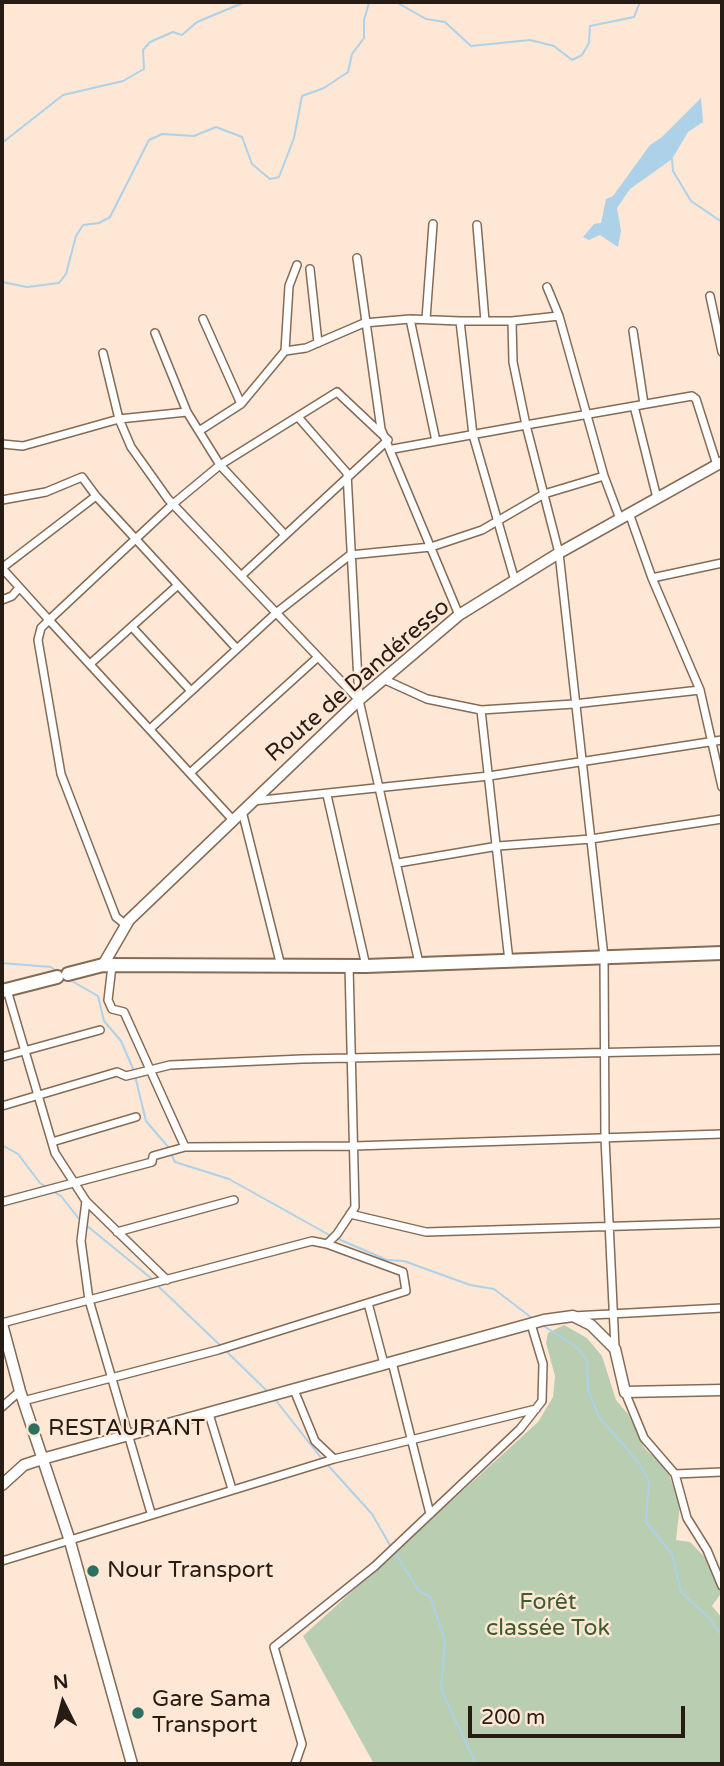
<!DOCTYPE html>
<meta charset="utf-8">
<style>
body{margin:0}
#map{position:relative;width:724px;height:1766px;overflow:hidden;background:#ffe7d5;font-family:"Varela Round",sans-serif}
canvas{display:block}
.frame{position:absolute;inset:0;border:4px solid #261c14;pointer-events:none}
.north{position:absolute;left:28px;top:1668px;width:70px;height:70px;-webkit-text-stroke:5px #ffe7d5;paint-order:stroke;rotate:354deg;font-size:19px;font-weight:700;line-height:28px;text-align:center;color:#261c14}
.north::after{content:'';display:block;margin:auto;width:24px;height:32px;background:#261c14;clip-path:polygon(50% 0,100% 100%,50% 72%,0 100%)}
.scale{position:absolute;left:468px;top:1706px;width:217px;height:32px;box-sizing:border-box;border:4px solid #261c14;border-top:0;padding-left:9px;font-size:21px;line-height:24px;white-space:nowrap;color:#261c14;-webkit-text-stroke:5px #ffe7d5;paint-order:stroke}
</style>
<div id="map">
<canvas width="724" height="1766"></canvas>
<div class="frame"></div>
<div class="north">N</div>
<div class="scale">200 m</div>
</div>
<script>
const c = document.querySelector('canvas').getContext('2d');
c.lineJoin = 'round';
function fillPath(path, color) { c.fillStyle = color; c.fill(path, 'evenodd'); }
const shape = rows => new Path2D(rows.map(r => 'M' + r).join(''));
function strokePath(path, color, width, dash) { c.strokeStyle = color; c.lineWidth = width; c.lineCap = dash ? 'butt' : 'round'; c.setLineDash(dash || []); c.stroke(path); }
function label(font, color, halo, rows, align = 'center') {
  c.font = font + ' "Varela Round",sans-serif'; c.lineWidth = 5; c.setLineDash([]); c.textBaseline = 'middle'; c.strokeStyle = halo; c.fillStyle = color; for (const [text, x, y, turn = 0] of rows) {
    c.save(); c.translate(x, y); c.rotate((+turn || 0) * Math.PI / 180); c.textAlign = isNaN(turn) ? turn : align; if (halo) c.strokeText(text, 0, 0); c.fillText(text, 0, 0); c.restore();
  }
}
fillPath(shape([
 [564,1325,587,1338,602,1356,616,1400,628,1414,645,1449,667,1469,680,1505,676,1540,690,1542,704,1556,722,1592,712,1606,722,1618,722,1764,374,1764,303,1636,538,1422,553,1397,555,1376,546,1343,548,1333]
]), '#b9ceb0');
fillPath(shape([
 [701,98,703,122,688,132,672,159,630,189,617,208,621,231,618,247,600,235,589,240,583,237,594,224,601,223,606,199,613,196,650,145,662,137]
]), '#acd1e8');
strokePath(shape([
 [289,2,310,2],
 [356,2,381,2],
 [396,2,426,19,445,22,471,46,530,40,554,46,572,60,582,55,589,43,590,26,634,17,640,2],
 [2,143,63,95,123,81,144,69,143,50,150,42,173,32,182,35,197,22,245,2],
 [672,159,673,171,691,201,722,222],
 [2,282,27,287,59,283,66,274,76,236,83,225,99,223,110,217,149,140,162,134,194,136,216,127,242,137,252,164,270,179,279,177,294,138,302,96,324,88,348,72,352,54,364,38,364,20,369,3],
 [721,456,722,456],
 [2,963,51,967,56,971],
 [70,980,98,996,104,1021,121,1041,134,1071],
 [135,1076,146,1121,169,1148],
 [2,1145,18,1154,40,1183,47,1188],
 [171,1154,175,1162,229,1179,331,1236],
 [52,1191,61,1196,79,1219],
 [86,1225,152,1279],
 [336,1238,387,1260,404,1261,470,1285,494,1289,532,1318],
 [158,1286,222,1347],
 [542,1325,578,1348,587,1361,588,1390,599,1417,639,1463,649,1481,646,1522,672,1554,681,1592,709,1618,722,1636],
 [226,1351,267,1391],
 [274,1398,322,1459],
 [326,1463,372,1514,391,1547],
 [394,1551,419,1591,430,1596,445,1641,441,1689,476,1764]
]), '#acd1e8', 2);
const street = shape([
 [477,225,485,321],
 [357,258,381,429,459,615],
 [310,269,318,343],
 [547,287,559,316],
 [710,296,722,352],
 [203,319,241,404],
 [410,319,436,441],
 [426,319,433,224],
 [512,321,559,316,604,476],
 [633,331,644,404],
 [155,333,187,412,220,465,285,535],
 [285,351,289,286,297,265],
 [103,353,119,419,131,447,168,499,359,700,347,473,298,417],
 [634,406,657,498],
 [199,431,241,404,285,351,306,348,364,323,410,319,460,321,473,435,515,581],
 [2,444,23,446,119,419,187,412],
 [393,449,526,425,513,362,512,321,460,321],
 [2,500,46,492,82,477,96,496],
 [629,513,652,578,700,690,722,787],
 [2,568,49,620,41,628,38,640,61,774,116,917,126,925],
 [2,568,96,496,178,585],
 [652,578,722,563],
 [2,600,12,596,19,588],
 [132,627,191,691],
 [90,664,178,585,237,649],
 [383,679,427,699,481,710,574,704,700,690],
 [359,700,419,963],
 [481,710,509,961],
 [150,729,276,613,350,555,431,547,482,530,544,494,604,476,620,519],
 [190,773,318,657],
 [327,795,366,966],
 [253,801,489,776,722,740],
 [242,811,281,966],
 [232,819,49,620,173,504,220,465,337,392,388,440,241,576],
 [398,863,498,846,591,839,722,819],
 [112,966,108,1000,112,1009,124,1012,185,1147,354,1146,722,1134],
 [7,990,55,1153,86,1201,167,1280],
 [2,1057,100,1030],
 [2,1106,117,1072,126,1076,170,1065,302,1059,722,1050],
 [52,1142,136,1117],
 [86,1201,81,1241,89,1300,151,1513],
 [2,1202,152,1162,153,1156,185,1147],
 [350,1214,426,1232,722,1223],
 [117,1232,234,1200],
 [368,1303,384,1364],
 [573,1316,722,1308],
 [2,1323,312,1241,327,1244,337,1234,355,1207,349,966],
 [615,1348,605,1138,604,957,559,553,526,425,692,396,696,399,717,465],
 [392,1362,430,1514],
 [294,1390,315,1441,334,1459,536,1409],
 [625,1392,644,1438,675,1474,687,1518,707,1550,722,1586],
 [23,1401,218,1350,406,1291,403,1272,327,1244],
 [2,1407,20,1391],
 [209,1414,232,1489],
 [675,1474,722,1472],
 [2,1561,334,1459],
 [295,1764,302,1744,274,1647,375,1566,520,1429,542,1401,543,1364,531,1324]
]);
const secondary = shape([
 [103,965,129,920,359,700,459,615,559,553,722,462],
 [2,1324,20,1391,69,1538,132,1764],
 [2,1485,24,1465,42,1459,544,1320,573,1316,591,1325,615,1349,625,1392,722,1390]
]);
const highway = shape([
 [68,974,103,965,366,966,722,953],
 [2,991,57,977]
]);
strokePath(street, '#846b56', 10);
strokePath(secondary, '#846b56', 13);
strokePath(highway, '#846b56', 16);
strokePath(street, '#fff', 7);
strokePath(secondary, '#fff', 10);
strokePath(highway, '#fff', 12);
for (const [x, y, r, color] of [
 [34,1429,7,"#2d7062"],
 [93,1571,7,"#2d7062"],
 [138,1713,7,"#2d7062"]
]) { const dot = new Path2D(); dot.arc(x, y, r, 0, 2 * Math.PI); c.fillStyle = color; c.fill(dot); strokePath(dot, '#ffe7d5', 2.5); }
label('23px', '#261c14', '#ffe7d5', [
 ["Route de Dandéresso",358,681,-41]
]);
label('23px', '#261c14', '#ffe7d5', [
 ["RESTAURANT",48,1429],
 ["Nour Transport",107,1571],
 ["Gare Sama",152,1700],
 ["Transport",152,1726]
], 'left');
label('23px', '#3d5d2e', '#ffe7d5', [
 ["Forêt",548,1603],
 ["classée Tok",548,1629]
]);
</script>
